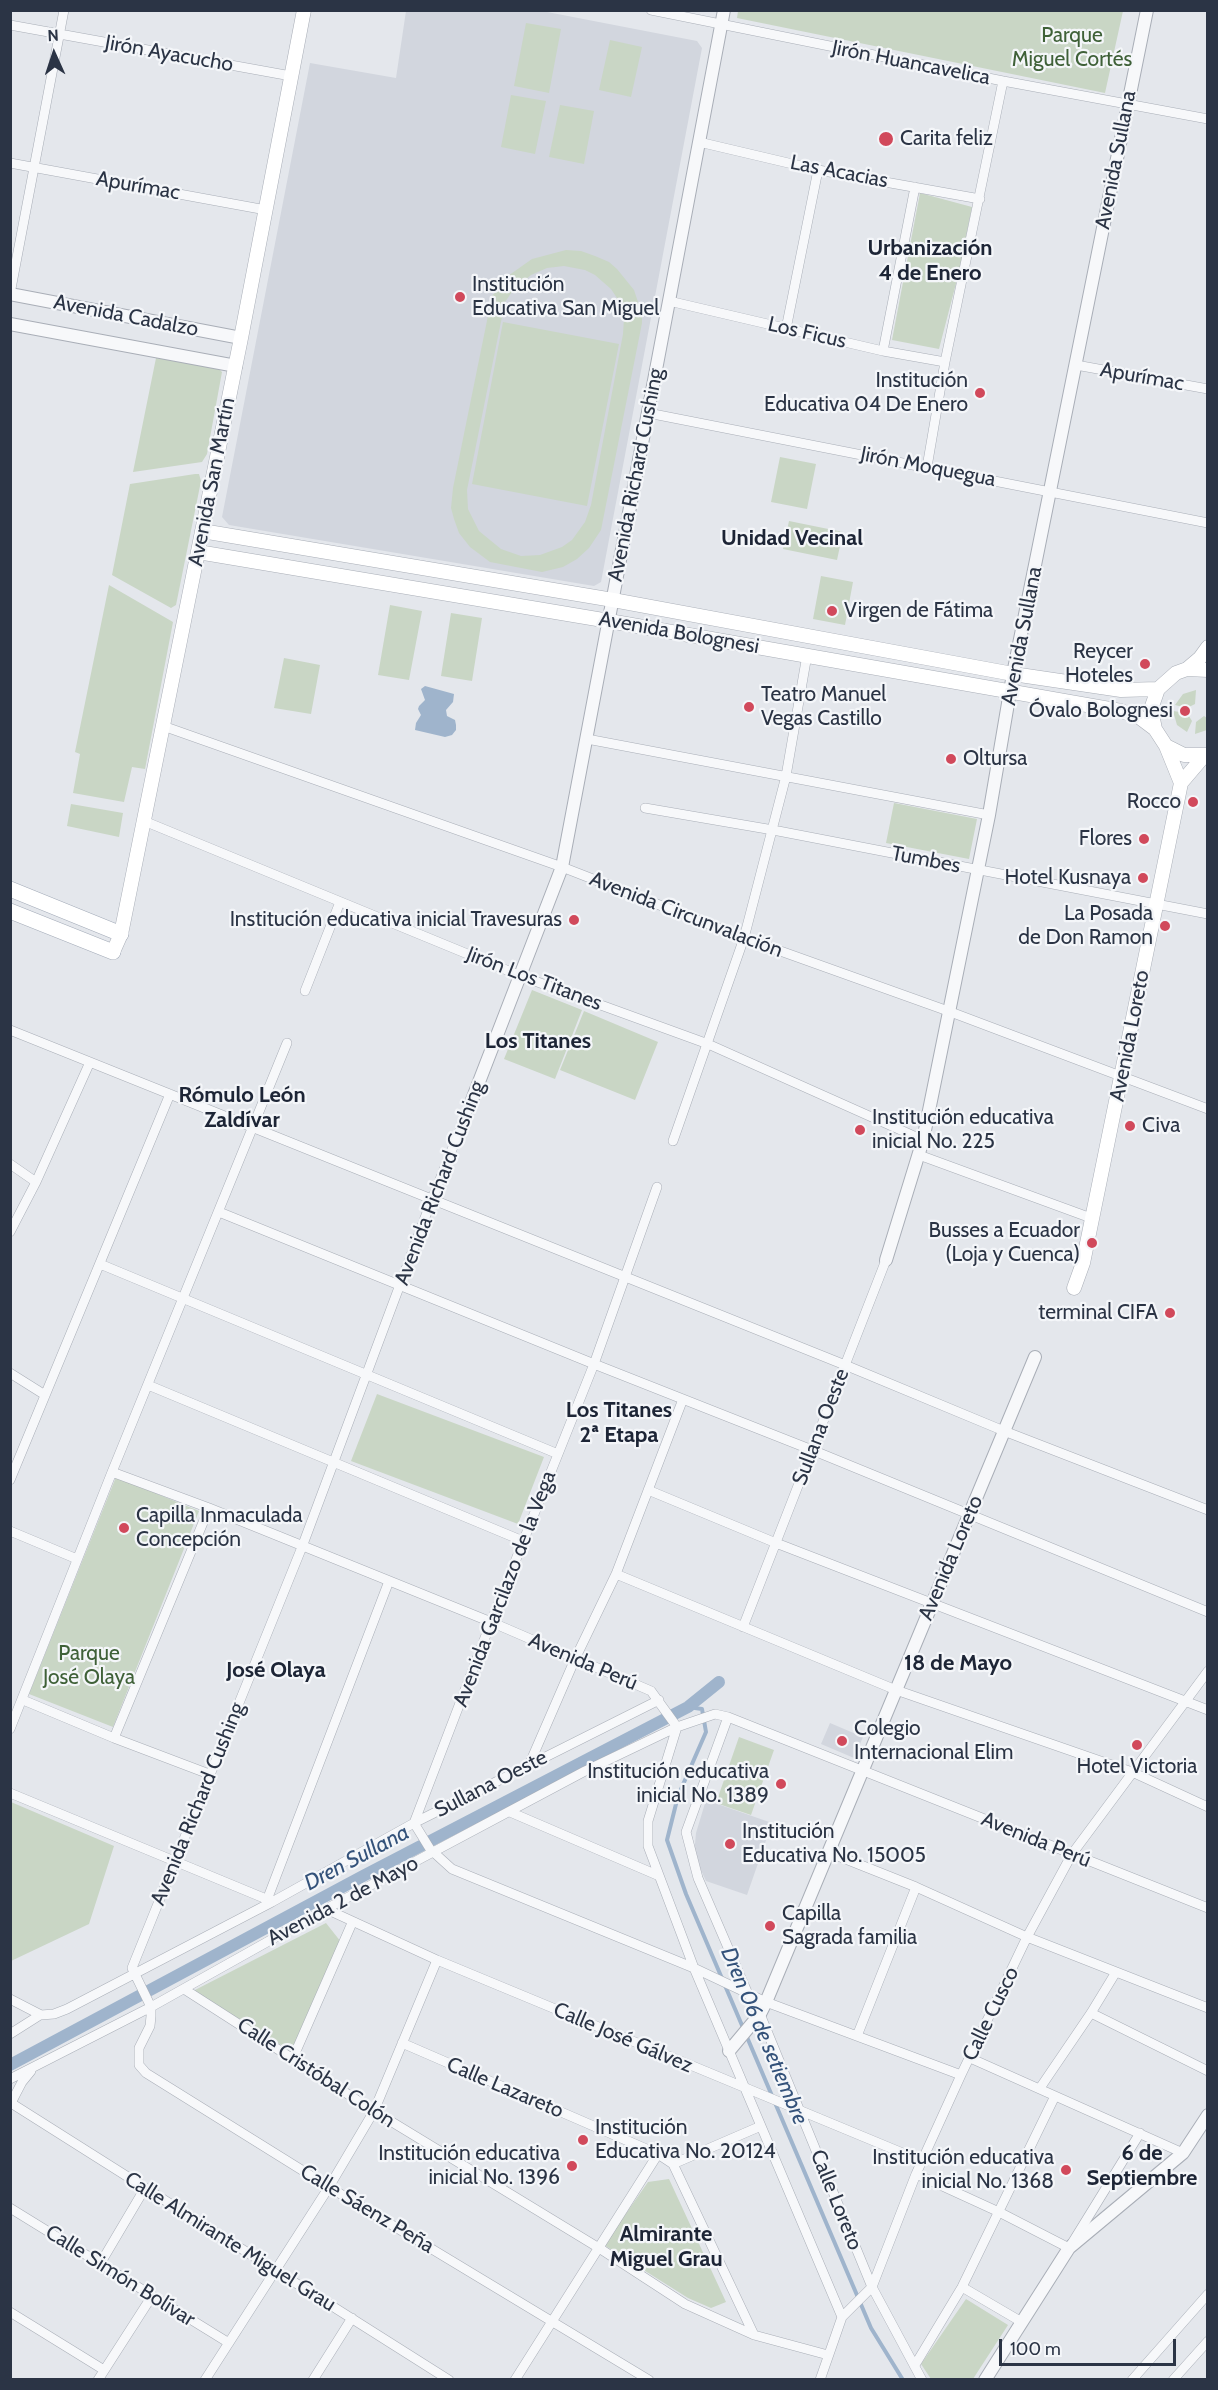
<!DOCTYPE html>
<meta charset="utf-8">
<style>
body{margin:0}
#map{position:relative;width:1218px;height:2390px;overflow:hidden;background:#e4e7ec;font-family:Cabin,sans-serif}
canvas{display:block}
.frame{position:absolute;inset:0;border:12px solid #2b3445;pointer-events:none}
.north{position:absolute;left:24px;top:24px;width:60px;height:60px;-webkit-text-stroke:4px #f4f6f9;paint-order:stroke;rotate:357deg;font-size:16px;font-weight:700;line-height:24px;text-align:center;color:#2b3445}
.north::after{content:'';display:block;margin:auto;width:21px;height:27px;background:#2b3445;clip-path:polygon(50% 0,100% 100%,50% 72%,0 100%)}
.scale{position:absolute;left:999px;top:2339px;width:177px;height:27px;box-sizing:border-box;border:3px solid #2b3445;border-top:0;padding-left:8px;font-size:18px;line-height:21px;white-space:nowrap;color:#2b3445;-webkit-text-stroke:4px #f4f6f9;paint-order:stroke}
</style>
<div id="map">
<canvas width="1218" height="2390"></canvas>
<div class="frame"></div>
<div class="north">N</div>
<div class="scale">100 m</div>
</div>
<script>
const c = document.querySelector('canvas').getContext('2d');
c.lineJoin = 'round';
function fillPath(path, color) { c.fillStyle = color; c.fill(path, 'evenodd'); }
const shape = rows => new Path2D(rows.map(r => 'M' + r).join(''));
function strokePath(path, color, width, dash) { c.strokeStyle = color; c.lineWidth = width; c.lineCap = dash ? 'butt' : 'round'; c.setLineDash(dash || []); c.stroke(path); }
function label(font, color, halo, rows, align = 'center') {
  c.font = font + ' Cabin,sans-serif'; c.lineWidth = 4.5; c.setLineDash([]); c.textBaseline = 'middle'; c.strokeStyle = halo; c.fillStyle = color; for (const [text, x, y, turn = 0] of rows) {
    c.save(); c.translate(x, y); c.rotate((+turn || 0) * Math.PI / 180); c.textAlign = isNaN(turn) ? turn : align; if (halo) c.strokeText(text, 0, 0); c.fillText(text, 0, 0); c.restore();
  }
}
fillPath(shape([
 [406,11,542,11,697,41,702,48,601,582,594,586,229,525,222,517,310,63,396,78],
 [830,1723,863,1737,854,1758,821,1744],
 [706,1800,772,1823,747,1895,706,1881,694,1855,696,1833]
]), '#d2d6de');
fillPath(shape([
 [738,11,1123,10,1123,11,1105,93,737,18],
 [526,23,561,29,549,93,514,86],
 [610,40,642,47,631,97,599,90],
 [511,95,546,101,535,154,501,147],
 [560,105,594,111,584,164,549,157],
 [920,193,972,207,958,276,939,349,892,340],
 [566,250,581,251,595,256,609,262,617,269,634,290,642,314,642,323,601,530,589,548,577,559,563,567,542,572,490,562,470,547,459,533,454,519,451,508,453,488,492,296,505,278,532,259],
 [564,266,585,270,595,275,611,289,617,298,624,318,623,334,591,505,585,522,572,540,562,547,540,555,521,556,501,549,479,531,468,509,467,490,505,302,514,289,531,275,547,268],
 [503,322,619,344,587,506,472,484],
 [156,358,216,366,222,372,207,454,202,462,133,472],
 [780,457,816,464,807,509,771,502],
 [195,474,199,474,201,481,176,605,171,608,112,575,130,484],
 [789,521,843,532,837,560,783,549],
 [821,576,853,582,845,625,813,619],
 [109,585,173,622,145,769,132,767,124,802,73,793,80,754,75,752],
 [390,605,422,611,409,680,378,675],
 [451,613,482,618,472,681,441,676],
 [284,658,320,665,311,714,274,708],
 [1196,690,1195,704,1187,708,1175,705,1183,694],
 [1173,711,1187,713,1192,721,1187,732,1177,725],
 [1204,716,1207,718,1207,730,1195,734,1196,722],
 [894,803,977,819,969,859,886,843],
 [71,804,123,813,119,837,67,826],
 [532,990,582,1010,555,1079,504,1059],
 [584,1011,658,1042,635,1100,560,1070],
 [377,1394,544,1457,518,1524,351,1461],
 [116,1477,199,1511,113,1727,29,1694],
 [739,1737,774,1750,751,1815,716,1803],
 [11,1802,114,1846,89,1924,11,1961],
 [326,1923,341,1942,291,2051,193,1991],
 [669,2179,726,2302,711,2308,688,2298,604,2245,648,2182],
 [966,2299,1008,2325,973,2379,931,2379,921,2364]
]), '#c9d6c5');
fillPath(shape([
 [425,686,454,694,453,702,446,710,447,716,455,720,456,725,456,730,452,735,445,737,415,730,416,723,421,715,418,709,419,706,425,700,421,689]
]), '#9fb4cc');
strokePath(shape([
 [688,1707,702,1709,706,1732,678,1796,667,1840,686,1894,871,2328,903,2380]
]), '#9fb4cc', 4);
strokePath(shape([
 [10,2065,363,1876,688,1707,719,1682]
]), '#9fb4cc', 12);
const minor = shape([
 [651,10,1003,81,1208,119],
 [10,25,291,76],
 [699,142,818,170,980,199],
 [10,163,266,210],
 [10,294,64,10],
 [669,301,883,351,945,362],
 [786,329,818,170],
 [883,351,915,187],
 [1076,365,1208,389],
 [648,413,1208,523],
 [927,467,945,362,1003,81],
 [163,726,562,867,744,938,948,1011,1208,1109],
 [587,739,989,815],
 [645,808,773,830,1208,914],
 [144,821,521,976,708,1044,923,1140],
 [305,991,340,902],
 [10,1030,845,1365,1004,1431,1208,1510],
 [472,1100,432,1199,302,1547,132,1968,151,2007,151,2016,150,2026,139,2048,139,2065,146,2073,329,2187,649,2380],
 [673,1141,744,938,786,776,807,655],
 [919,1155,1091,1218],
 [10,1164,36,1182],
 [657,1187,594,1364,491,1622,414,1823,430,1849,452,1869,694,1968,766,2002,961,2075],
 [219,1212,594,1364,812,1450,1208,1612],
 [10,1232,36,1182,90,1062],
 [100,1264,558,1454],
 [10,1373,45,1395],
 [148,1385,523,1541],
 [112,1472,209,1508,491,1622,651,1691,677,1727],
 [10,1480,170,1094],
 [648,1490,776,1543,1208,1710],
 [10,1531,77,1559],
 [616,1574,896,1690,1132,1772,1208,1807],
 [743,1627,886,1260],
 [23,1700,114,1738,209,1774],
 [728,1717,686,1832,698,1878,748,1994,760,2014,872,2287,922,2380],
 [677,1727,648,1821,648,1846,694,1968,842,2317],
 [10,1729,112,1472,287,1043],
 [114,1738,209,1508],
 [529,1765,575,1659,616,1574,683,1399],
 [10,1793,271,1901],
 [510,1812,657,1875],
 [828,1852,916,1887,1027,1937,1208,2008],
 [267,1900,389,1581],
 [326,1909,437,1960,922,2161],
 [184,1989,374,2111,599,2248,685,2304,754,2335,828,2355],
 [10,1999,41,2015,54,2014,67,2009,272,1902,414,1823,659,1700],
 [1091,2013,1208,2071],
 [10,2034,40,2015],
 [857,2036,916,1887],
 [402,2043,658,2154,673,2164,754,2335],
 [293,2058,352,1923],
 [970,2058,1183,2153],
 [10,2079,151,2007,326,1909,585,1771,677,1727,715,1714,728,1717,1208,1908],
 [1040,2088,1091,2013,1116,1972],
 [11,2103,449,2380],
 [10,2105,22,2082,31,2071],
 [673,2164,761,2126],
 [916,2174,999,2212,1069,2248,1140,2133],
 [10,2208,229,2343],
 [100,2264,145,2188],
 [962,2287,1020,2321],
 [10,2312,104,2370],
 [915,2365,962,2287,1055,2096],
 [98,2380,152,2296],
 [205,2380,329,2187,374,2111,437,1960],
 [313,2380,352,2318],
 [515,2380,658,2154],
 [820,2380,842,2317,872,2287,916,2174,961,2075,1027,1937,1072,1854,1208,1671],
 [1132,2380,1208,2294],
 [1173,2380,1208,2341]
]);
const tertiary = shape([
 [10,294,241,338],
 [10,324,236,366],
 [472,1100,562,867,724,10],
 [886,1260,923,1140,989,815,1013,674,1147,10],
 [729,2051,760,2014,766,2002,1035,1357],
 [985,2380,1069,2248,1183,2153,1208,2115]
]);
const secondary = shape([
 [202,531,613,600,1013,674,1121,690,1158,689],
 [198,552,609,621,1121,711,1139,717,1155,729],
 [1187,669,1200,658,1208,647],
 [1166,746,1181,783],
 [1207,755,1184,755,1166,746,1155,729,1151,709,1158,689,1176,673,1187,669,1208,670],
 [113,952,121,934,241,338,304,10],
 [1074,1288,1083,1263,1181,783,1204,756]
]);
const primary = shape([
 [10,889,121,934],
 [10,911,113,952]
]);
strokePath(minor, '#a9aeb7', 10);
strokePath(tertiary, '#a9aeb7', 14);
strokePath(secondary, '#a9aeb7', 15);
strokePath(primary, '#a3abb8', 16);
strokePath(minor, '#f7f8fa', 9);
strokePath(tertiary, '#f7f8fa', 12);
strokePath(secondary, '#fff', 14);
strokePath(primary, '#fff', 15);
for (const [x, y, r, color] of [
 [886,139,8,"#d1495b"],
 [460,297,6,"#d1495b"],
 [980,393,6,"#d1495b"],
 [832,611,6,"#d1495b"],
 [1145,664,6,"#d1495b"],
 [749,707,6,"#d1495b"],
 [1185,711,6,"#d1495b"],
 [951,759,6,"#d1495b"],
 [1193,802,6,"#d1495b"],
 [1144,839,6,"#d1495b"],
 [1143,878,6,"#d1495b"],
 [574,920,6,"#d1495b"],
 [1165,926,6,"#d1495b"],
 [1130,1126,6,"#d1495b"],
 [860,1130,6,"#d1495b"],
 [1092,1243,6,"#d1495b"],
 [1170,1313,6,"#d1495b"],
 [124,1528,6,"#d1495b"],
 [842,1741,6,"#d1495b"],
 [1137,1745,6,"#d1495b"],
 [781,1784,6,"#d1495b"],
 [730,1844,6,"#d1495b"],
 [770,1926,6,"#d1495b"],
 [583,2140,6,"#d1495b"],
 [572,2166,6,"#d1495b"],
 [1066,2170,6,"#d1495b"]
]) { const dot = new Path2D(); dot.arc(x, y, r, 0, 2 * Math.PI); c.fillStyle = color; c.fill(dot); strokePath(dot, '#f4f6f9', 2); }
label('21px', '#3f6138', '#f4f6f9', [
 ["Parque",1072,36],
 ["Miguel Cortés",1072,60],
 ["Parque",89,1654],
 ["José Olaya",89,1678]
]);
label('21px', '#2b3445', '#f4f6f9', [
 ["Jirón Ayacucho",169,54,10],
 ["Jirón Huancavelica",911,63,11],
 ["Avenida Sullana",1116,160,-79],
 ["Las Acacias",839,172,11],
 ["Apurímac",138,186,10],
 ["Avenida Cadalzo",126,316,11],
 ["Los Ficus",807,333,13],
 ["Apurímac",1142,377,10],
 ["Jirón Moquegua",928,467,11],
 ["Avenida Richard Cushing",636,475,-79],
 ["Avenida San Martín",212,482,-79],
 ["Avenida Bolognesi",679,633,10],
 ["Avenida Sullana",1022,636,-79],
 ["Tumbes",926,860,11],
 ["Avenida Circunvalación",686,915,21],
 ["Jirón Los Titanes",534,979,21],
 ["Avenida Loreto",1130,1036,-79],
 ["Avenida Richard Cushing",440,1183,-69],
 ["Sullana Oeste",821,1427,-69],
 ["Avenida Loreto",951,1558,-67],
 ["Avenida Garcilazo de la Vega",505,1589,-69],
 ["Avenida Perú",583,1662,23],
 ["Sullana Oeste",491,1784,-27],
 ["Avenida Richard Cushing",198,1804,-68],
 ["Avenida Perú",1036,1840,22],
 ["Avenida 2 de Mayo",343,1901,-28],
 ["Calle Cusco",991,2014,-64],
 ["Calle José Gálvez",623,2038,23],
 ["Calle Cristóbal Colón",316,2073,33],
 ["Calle Lazareto",505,2088,23],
 ["Calle Loreto",836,2200,68],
 ["Calle Sáenz Peña",367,2209,31],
 ["Calle Almirante Miguel Grau",230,2242,32],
 ["Calle Simón Bolívar",120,2276,32]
]);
label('21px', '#2b3445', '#f4f6f9', [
 ["Carita feliz",900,139,"left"],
 ["Institución",472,285,"left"],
 ["Educativa San Miguel",472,309,"left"],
 ["Institución",968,381],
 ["Educativa 04 De Enero",968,405],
 ["Virgen de Fátima",844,611,"left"],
 ["Reycer",1133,652],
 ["Hoteles",1133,676],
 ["Teatro Manuel",761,695,"left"],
 ["Vegas Castillo",761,719,"left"],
 ["Óvalo Bolognesi",1173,711],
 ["Oltursa",963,759,"left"],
 ["Rocco",1181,802],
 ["Flores",1132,839],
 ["Hotel Kusnaya",1131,878],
 ["La Posada",1153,914],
 ["de Don Ramon",1153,938],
 ["Institución educativa inicial Travesuras",562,920],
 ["Institución educativa",872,1118,"left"],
 ["inicial No. 225",872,1142,"left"],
 ["Civa",1142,1126,"left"],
 ["Busses a Ecuador",1080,1231],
 ["(Loja y Cuenca)",1080,1255],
 ["terminal CIFA",1158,1313],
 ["Capilla Inmaculada",136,1516,"left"],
 ["Concepción",136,1540,"left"],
 ["Colegio",854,1729,"left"],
 ["Internacional Elim",854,1753,"left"],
 ["Hotel Victoria",1137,1767,"center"],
 ["Institución educativa",769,1772],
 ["inicial No. 1389",769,1796],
 ["Institución",742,1832,"left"],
 ["Educativa No. 15005",742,1856,"left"],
 ["Capilla",782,1914,"left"],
 ["Sagrada familia",782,1938,"left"],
 ["Institución",595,2128,"left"],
 ["Educativa No. 20124",595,2152,"left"],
 ["Institución educativa",560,2154],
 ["inicial No. 1396",560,2178],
 ["Institución educativa",1054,2158],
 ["inicial No. 1368",1054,2182]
], 'right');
label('bold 22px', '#1d2536', '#f4f6f9', [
 ["Urbanización",930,249],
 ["4 de Enero",930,274],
 ["Unidad Vecinal",792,539],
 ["Los Titanes",538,1042],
 ["Rómulo León",242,1096],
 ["Zaldívar",242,1121],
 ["Los Titanes",619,1411],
 ["2ª Etapa",619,1436],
 ["18 de Mayo",958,1664],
 ["José Olaya",276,1671],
 ["6 de",1142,2154],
 ["Septiembre",1142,2179],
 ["Almirante",666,2235],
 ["Miguel Grau",666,2260]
]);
label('italic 22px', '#34527a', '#f4f6f9', [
 ["Dren Sullana",357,1858,-28],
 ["Dren 06 de setiembre",764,2036,67]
]);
</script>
